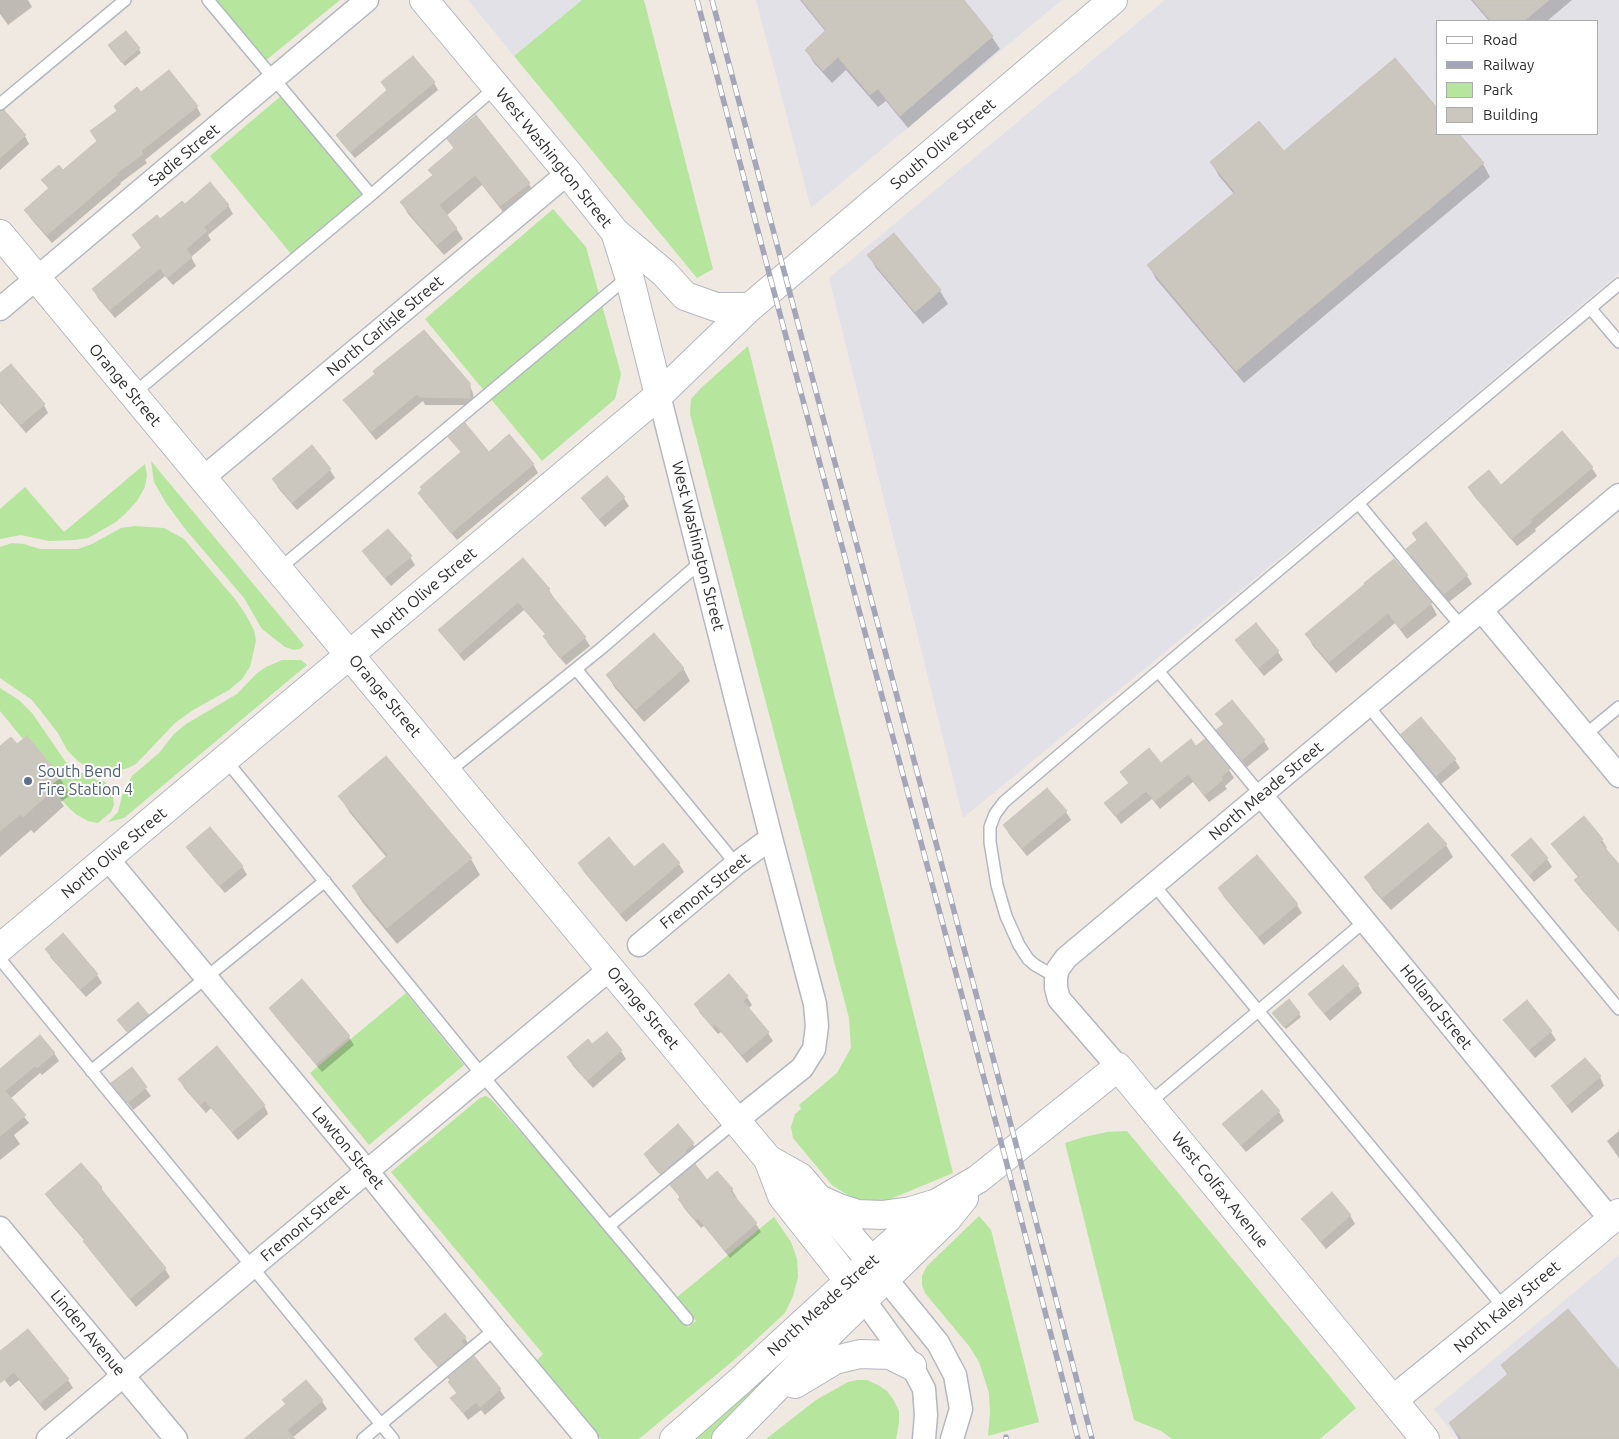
<!DOCTYPE html>
<style>
body{margin:0}
#map{position:relative;width:1619px;height:1439px;overflow:hidden;background:#efe9e1;font-family:Ubuntu,sans-serif}
canvas{display:block}
.legend{position:absolute;left:1436px;top:20px;width:162px;height:115px;box-sizing:border-box;background:#fff;border:1px solid #ababab;margin:0;padding:6px 9px;list-style:none;font-size:15px;color:#2e2e2e}
.legend li{display:flex;align-items:center;gap:10px;height:25px}
.legend b{width:25px;border:1px solid #ababab}
</style>
<div id="map">
<canvas width="1619" height="1439"></canvas>
<ul class="legend">
<li><b style="height:6px;background:#fff"></b>Road</li>
<li><b style="height:6px;background:#a3a6b8"></b>Railway</li>
<li><b style="height:14px;background:#b6e59e"></b>Park</li>
<li><b style="height:14px;background:#cbc7bf"></b>Building</li>
</ul>
</div>
<script>
const c = document.querySelector('canvas').getContext('2d');
c.lineJoin = 'round';
function fillPath(path, color) { c.fillStyle = color; c.fill(path, 'evenodd'); }
const shape = rows => new Path2D(rows.map(r => 'M' + r).join(''));
function strokePath(path, color, width, dash) { c.strokeStyle = color; c.lineWidth = width; c.lineCap = dash ? 'butt' : 'round'; c.setLineDash(dash || []); c.stroke(path); }
function label(font, color, halo, rows, align = 'center') {
  c.font = font + ' Ubuntu,sans-serif'; c.lineWidth = 4; c.setLineDash([]); c.textBaseline = 'middle'; c.strokeStyle = halo; c.fillStyle = color; for (const [text, x, y, turn = 0] of rows) {
    c.save(); c.translate(x, y); c.rotate((+turn || 0) * Math.PI / 180); c.textAlign = isNaN(turn) ? turn : align; if (halo) c.strokeText(text, 0, 0); c.fillText(text, 0, 0); c.restore();
  }
}
fillPath(shape([
 [468,0,582,0,514,56],
 [756,0,1062,0,811,208],
 [1165,0,1619,0,1619,273,1355,496,963,818,829,278],
 [1438,21,1598,21,1598,134,1438,134],
 [1619,1255,1619,1439,1458,1439,1434,1409]
]), '#e3e1e8');
fillPath(shape([
 [213,0,340,0,265,61],
 [582,0,644,0,713,269,697,278,514,56],
 [281,96,362,195,292,255,210,156],
 [553,209,586,247,621,374,615,399,542,461,425,319],
 [748,346,953,1173,888,1200,869,1204,852,1198,832,1185,793,1138,791,1127,795,1114,801,1109,799,1105,837,1073,851,1048,849,1018,690,414,691,399,701,388],
 [151,461,304,645,300,649,294,650,285,647,262,629,244,598,186,530,166,503,154,482],
 [145,464,147,475,145,487,137,501,126,513,116,522,88,538,75,540,49,541,21,535,0,539,0,509,25,487,64,532],
 [134,526,164,528,184,539,235,599,246,615,254,630,256,641,250,667,242,679,229,690,193,710,175,723,136,764,128,768,114,772,100,771,89,768,78,761,67,750,58,733,32,700,0,678,0,547,12,543,24,544,40,549,78,549,92,544,121,528],
 [282,660,301,660,307,665,124,818,108,822,118,812,122,796,132,776,159,753,174,734,186,724,237,694,257,673,266,667],
 [0,688,19,700,32,713,65,761,78,771,97,780,104,781,110,787,113,797,114,805,111,812,98,823,88,821,77,815,70,809,53,790,55,788,52,784,61,777,27,736,23,739,0,711],
 [406,993,464,1065,369,1145,310,1073],
 [486,1096,491,1099,563,1180,688,1327,696,1321,676,1298,774,1217,791,1242,797,1259,798,1277,793,1296,785,1313,734,1360,639,1439,601,1439,536,1361,543,1354,391,1172,480,1098],
 [1127,1131,1356,1408,1320,1439,1172,1439,1161,1431,1134,1420,1065,1143,1084,1137,1107,1132],
 [979,1216,991,1230,1039,1422,988,1436,990,1413,989,1393,979,1362,969,1346,925,1293,922,1285,922,1276,927,1266],
 [772,1370,710,1439,694,1439],
 [857,1380,867,1380,878,1385,887,1391,893,1399,899,1411,899,1423,896,1439,766,1439,816,1400,848,1382]
]), '#b6e59e');
fillPath(shape([
 [0,0,28,0,32,7,8,25,0,14],
 [800,0,962,0,992,37,1000,49,908,128,886,101,878,107,846,70,832,83,814,63,806,50,826,32],
 [1471,0,1572,0,1547,21,1489,21],
 [109,46,139,49,141,53,125,66],
 [434,83,438,90,355,158,341,142,337,135,388,91],
 [141,94,197,107,201,115,145,160,147,163,120,183,121,184,52,243,31,219,26,210,49,190,43,180,63,172,98,142],
 [0,124,25,136,29,144,0,170],
 [1438,134,1457,134,1483,164,1490,177,1244,383,1156,279,1149,266,1234,194,1219,176,1212,163],
 [449,139,529,184,535,195,507,217,482,185,446,216,456,228,463,239,444,255,408,214,402,203,433,176,430,170,454,149],
 [228,205,233,214,208,235,211,240,191,257,196,266,173,285,165,276,115,318,98,298,93,289,142,249,133,236,185,206],
 [894,235,940,291,948,304,923,324,876,268,869,256],
 [0,375,44,405,48,413,26,433,0,403],
 [469,384,473,393,474,405,425,405,423,401,376,440,350,408,345,400],
 [1562,432,1592,468,1597,476,1535,529,1536,531,1517,546,1474,496,1469,488,1501,487],
 [450,437,488,453,533,464,538,473,457,540,424,501,420,493,462,453],
 [311,447,330,470,335,478,297,510,278,488,274,479],
 [583,498,624,498,629,506,605,527,588,507],
 [1408,550,1467,576,1472,584,1449,602,1412,558],
 [364,551,410,557,415,565,391,586,369,560],
 [1366,585,1431,604,1437,615,1407,639,1395,623,1336,673,1313,646,1307,635],
 [549,590,554,598,553,599,585,638,590,646,566,665,549,645,544,637,546,635,524,610,464,661,445,638,440,630],
 [1237,640,1278,652,1283,660,1264,676,1242,649],
 [683,668,690,681,644,722,615,688,607,675],
 [1232,701,1264,741,1269,749,1247,767,1223,738,1218,730,1224,725,1217,714],
 [1421,719,1455,760,1460,768,1441,784,1407,743,1402,734],
 [1205,741,1229,770,1234,778,1225,786,1227,789,1209,802,1193,782,1160,809,1152,799,1121,824,1106,803,1129,784,1121,772,1161,764,1196,748],
 [0,748,60,778,70,795,61,802,64,806,34,833,31,830,0,857],
 [340,797,471,859,480,875,397,944,363,903,353,887,387,858,350,813],
 [1066,812,1071,820,1027,856,1009,834,1004,825],
 [1602,840,1607,848,1605,850,1619,866,1619,932,1581,889,1576,881,1579,878,1558,853,1553,844],
 [1446,845,1453,857,1391,910,1373,890,1366,877],
 [188,848,242,866,247,875,225,893,193,856],
 [1513,855,1547,859,1552,867,1534,882,1518,863],
 [1257,857,1297,905,1302,913,1264,945,1224,897,1219,889],
 [579,864,634,869,679,864,684,872,626,922,584,872],
 [63,935,97,975,102,983,86,997,51,958,47,949],
 [729,976,747,997,752,1005,748,1009,768,1033,773,1041,747,1063,721,1032,718,1034,700,1013,695,1004],
 [302,981,349,1037,354,1045,322,1072,275,1016,271,1008],
 [1358,985,1362,993,1330,1021,1315,1003,1310,995],
 [1299,1014,1301,1017,1286,1029,1276,1017],
 [148,1015,152,1024,133,1039,119,1020],
 [1505,1020,1551,1032,1556,1040,1535,1058,1510,1028],
 [607,1034,621,1051,626,1059,593,1088,573,1066,568,1057,592,1046],
 [54,1053,59,1061,42,1075,40,1073,10,1099,29,1123,14,1135,20,1144,0,1160,0,1070],
 [131,1069,151,1096,133,1110,113,1083],
 [1600,1077,1604,1086,1572,1113,1558,1095,1553,1087],
 [180,1079,264,1105,268,1114,238,1140,211,1108,206,1113,184,1088],
 [1262,1092,1279,1112,1284,1121,1246,1152,1229,1132,1224,1124],
 [678,1126,693,1144,698,1152,666,1181,650,1163,645,1154],
 [1619,1131,1619,1158,1607,1141],
 [707,1181,732,1190,737,1198,735,1199,756,1224,761,1232,730,1258,704,1226,701,1228,684,1208,679,1199,681,1198,672,1185],
 [101,1188,106,1196,165,1269,170,1277,136,1307,89,1249,85,1241,52,1203,47,1194],
 [1350,1215,1355,1224,1326,1249,1308,1227,1303,1219],
 [445,1315,465,1338,470,1347,444,1374,421,1348,416,1340],
 [28,1331,68,1380,73,1388,45,1411,19,1380,10,1387,0,1374,0,1352],
 [1502,1365,1619,1372,1619,1439,1459,1439,1450,1424,1508,1376],
 [306,1382,322,1401,327,1409,292,1438,293,1439,246,1439,287,1405],
 [449,1382,500,1390,505,1398,485,1415,481,1410,468,1420,452,1398,457,1394]
]), '#0003');
const building = shape([
 [802,0,964,0,993,36,900,116,878,89,870,95,838,57,823,71,805,50,826,30,802,0],
 [1473,0,1549,0,1524,21,1491,21,1473,0],
 [126,31,140,48,122,63,108,45,126,31],
 [413,56,435,82,350,152,336,135,387,90,381,82,413,56],
 [1395,58,1438,109,1438,134,1459,134,1484,163,1236,371,1147,265,1235,192,1210,162,1259,121,1284,151,1395,58],
 [169,70,198,106,141,151,143,154,116,174,117,175,47,235,24,210,49,188,41,180,59,165,63,170,97,141,90,131,117,111,114,106,137,87,141,92,169,70],
 [4,110,26,135,0,158,0,111,4,110],
 [476,115,530,183,500,206,475,175,439,205,457,228,437,245,400,202,433,175,428,170,454,148,447,139,476,115],
 [210,182,229,205,204,227,207,231,186,249,192,257,167,278,160,268,110,310,92,289,142,247,132,235,157,215,160,219,182,201,185,204,210,182],
 [894,233,941,290,915,312,867,255,894,233],
 [424,330,470,383,470,398,420,397,417,394,371,432,343,400,375,374,373,371,424,330],
 [11,364,45,404,20,425,0,401,0,373,11,364],
 [465,423,489,452,509,434,534,464,451,533,418,493,422,489,420,487,461,452,448,437,465,423],
 [1562,431,1593,467,1530,520,1532,522,1511,539,1468,487,1489,470,1501,485,1562,431],
 [312,445,331,469,292,503,272,479,312,445],
 [607,476,625,497,599,519,581,498,607,476],
 [1426,522,1468,575,1444,594,1406,549,1417,540,1412,533,1426,522],
 [388,529,412,556,385,578,362,551,388,529],
 [523,558,550,589,548,591,586,637,560,658,543,636,546,634,518,602,459,654,438,630,523,558],
 [1394,559,1432,603,1400,629,1388,613,1329,662,1305,634,1365,584,1364,583,1394,559],
 [1256,623,1279,651,1258,668,1235,640,1256,623],
 [654,633,684,668,636,709,606,675,654,633],
 [1232,700,1265,740,1242,760,1216,730,1224,724,1215,714,1232,700],
 [1421,717,1456,759,1436,776,1401,734,1421,717],
 [27,736,61,777,52,784,55,788,23,817,21,814,0,831,0,746,11,737,17,744,27,736],
 [1191,739,1196,746,1205,739,1230,769,1221,777,1223,780,1204,795,1188,774,1155,801,1146,791,1115,816,1104,803,1129,783,1120,772,1149,748,1161,763,1191,739],
 [386,756,472,858,387,928,352,886,388,855,338,796,386,756],
 [1047,788,1067,811,1022,848,1003,825,1047,788],
 [1584,816,1603,839,1600,842,1619,864,1619,931,1574,880,1579,876,1551,844,1584,816],
 [1428,823,1447,844,1382,898,1364,877,1428,823],
 [210,827,243,866,219,886,186,847,210,827],
 [609,837,634,867,663,843,680,863,620,914,578,863,609,837],
 [1531,838,1548,858,1529,875,1511,855,1531,838],
 [1257,855,1298,904,1258,937,1218,888,1257,855],
 [63,933,98,974,80,990,45,949,63,933],
 [1343,965,1359,984,1324,1013,1308,994,1343,965],
 [729,974,748,996,743,1001,769,1032,742,1055,715,1024,713,1027,694,1004,729,974],
 [302,979,350,1036,316,1064,269,1008,302,979],
 [1289,999,1300,1013,1284,1027,1272,1013,1289,999],
 [1527,1000,1552,1031,1529,1050,1503,1020,1527,1000],
 [138,1002,149,1015,127,1032,117,1020,138,1002],
 [607,1032,622,1050,587,1081,567,1057,588,1039,592,1044,607,1032],
 [40,1035,55,1053,37,1068,35,1066,5,1091,26,1115,0,1136,0,1069,40,1035],
 [217,1046,265,1105,232,1132,205,1101,200,1105,178,1079,217,1046],
 [1585,1058,1601,1076,1567,1105,1551,1086,1585,1058],
 [132,1067,147,1087,127,1103,111,1083,132,1067],
 [1262,1090,1280,1111,1241,1145,1222,1124,1262,1090],
 [678,1124,694,1143,685,1151,686,1153,660,1174,644,1154,678,1124],
 [81,1163,102,1187,101,1189,166,1268,130,1299,83,1241,85,1239,45,1194,81,1163],
 [695,1164,707,1180,717,1171,733,1189,730,1191,757,1223,725,1250,698,1218,696,1220,678,1199,680,1197,670,1185,695,1164],
 [1332,1192,1351,1215,1321,1241,1301,1219,1332,1192],
 [1568,1309,1619,1370,1619,1439,1462,1439,1449,1423,1508,1374,1501,1365,1568,1309],
 [445,1313,466,1337,461,1341,464,1345,438,1367,414,1339,445,1313],
 [28,1329,69,1379,40,1403,14,1372,0,1383,0,1351,28,1329],
 [474,1356,501,1389,480,1407,476,1402,463,1413,450,1398,457,1393,448,1382,450,1380,448,1378,474,1356],
 [306,1380,323,1400,287,1430,295,1439,244,1439,286,1404,282,1400,306,1380]
]);
fillPath(building, '#cbc7bf');
strokePath(building, '#cbc5ba', 1);
const lane = shape([
 [208,0,371,195],
 [0,104,125,0],
 [1590,308,1619,342],
 [133,394,371,195,496,87],
 [1358,503,1426,585,1462,627],
 [279,569,629,276],
 [576,669,736,864],
 [1159,672,1261,795],
 [1368,706,1619,1009],
 [1585,735,1619,707],
 [225,759,482,1075,687,1319],
 [448,772,603,647,702,561],
 [1154,885,1505,1309],
 [0,959,393,1439],
 [1056,977,1035,965,1028,959,1019,945,1006,916,997,885,990,842,990,827,995,814,1004,802,1092,727,1619,284],
 [91,1071,325,881],
 [1149,1103,1365,921],
 [610,1225,736,1121],
 [363,1439,495,1329]
]);
const street = shape([
 [0,309,367,0],
 [659,395,771,838,815,1004,817,1026,814,1049,802,1068,736,1121],
 [203,478,568,173],
 [1482,611,1619,776],
 [1261,795,1611,1220],
 [107,858,367,1171,495,1329,587,1439],
 [639,945,736,864,771,838],
 [1118,1067,1059,999,1056,988,1056,977,1058,969,1066,958,1619,495],
 [0,1228,176,1439],
 [886,1279,938,1343,955,1375,961,1409,952,1439],
 [864,1300,912,1366,924,1389,926,1415,924,1439],
 [48,1439,252,1267,610,969]
]);
const secondary = shape([
 [424,0,568,173,615,232,629,276,659,395],
 [615,232,664,273,685,296,716,307,750,307],
 [0,234,768,1159,782,1196,864,1300],
 [0,948,659,395,750,307,1113,0],
 [768,1159,800,1177,882,1274],
 [821,1200,839,1208,858,1214,882,1215,911,1211,934,1204],
 [795,1384,835,1360,860,1354,890,1355,912,1366],
 [1393,1400,1505,1309,1619,1213],
 [674,1439,740,1381,849,1281,937,1203,978,1179,1118,1067,1425,1439],
 [726,1439,838,1325,948,1218,964,1198]
]);
strokePath(lane, '#b4b7c1', 14);
strokePath(street, '#b4b7c1', 25);
strokePath(secondary, '#b4b7c1', 30);
strokePath(lane, '#fff', 11);
strokePath(street, '#fff', 22);
strokePath(secondary, '#fff', 28);
const rail = shape([
 [697,0,773,288,1005,1157,1078,1439],
 [712,0,1017,1148,1092,1439],
 [1006,1437,1006,1439]
]);
strokePath(rail, '#a3a6b8', 5.5);
strokePath(rail, '#fff', 4, [11]);
for (const [x, y, r, color] of [
 [28,781,5,"#5c6f8a"]
]) { const dot = new Path2D(); dot.arc(x, y, r, 0, 2 * Math.PI); c.fillStyle = color; c.fill(dot); strokePath(dot, '#fff', 2); }
label('16px', '#2e2e2e', '#fff', [
 ["South Olive Street",943,144,-40],
 ["Sadie Street",184,155,-40],
 ["West Washington Street",554,158,51],
 ["North Carlisle Street",385,326,-40],
 ["Orange Street",125,385,50],
 ["West Washington Street",698,546,76],
 ["North Olive Street",424,593,-40],
 ["Orange Street",385,696,50],
 ["North Meade Street",1266,791,-40],
 ["North Olive Street",114,853,-40],
 ["Fremont Street",705,891,-39],
 ["Holland Street",1436,1007,51],
 ["Orange Street",643,1008,50],
 ["Lawton Street",348,1148,50],
 ["West Colfax Avenue",1220,1190,51],
 ["Fremont Street",305,1223,-40],
 ["North Meade Street",823,1305,-42],
 ["North Kaley Street",1507,1307,-40],
 ["Linden Avenue",88,1333,50]
]);
label('16px', '#4e5e75', '#fff', [
 ["South Bend",38,772],
 ["Fire Station 4",38,790]
], 'left');
</script>
